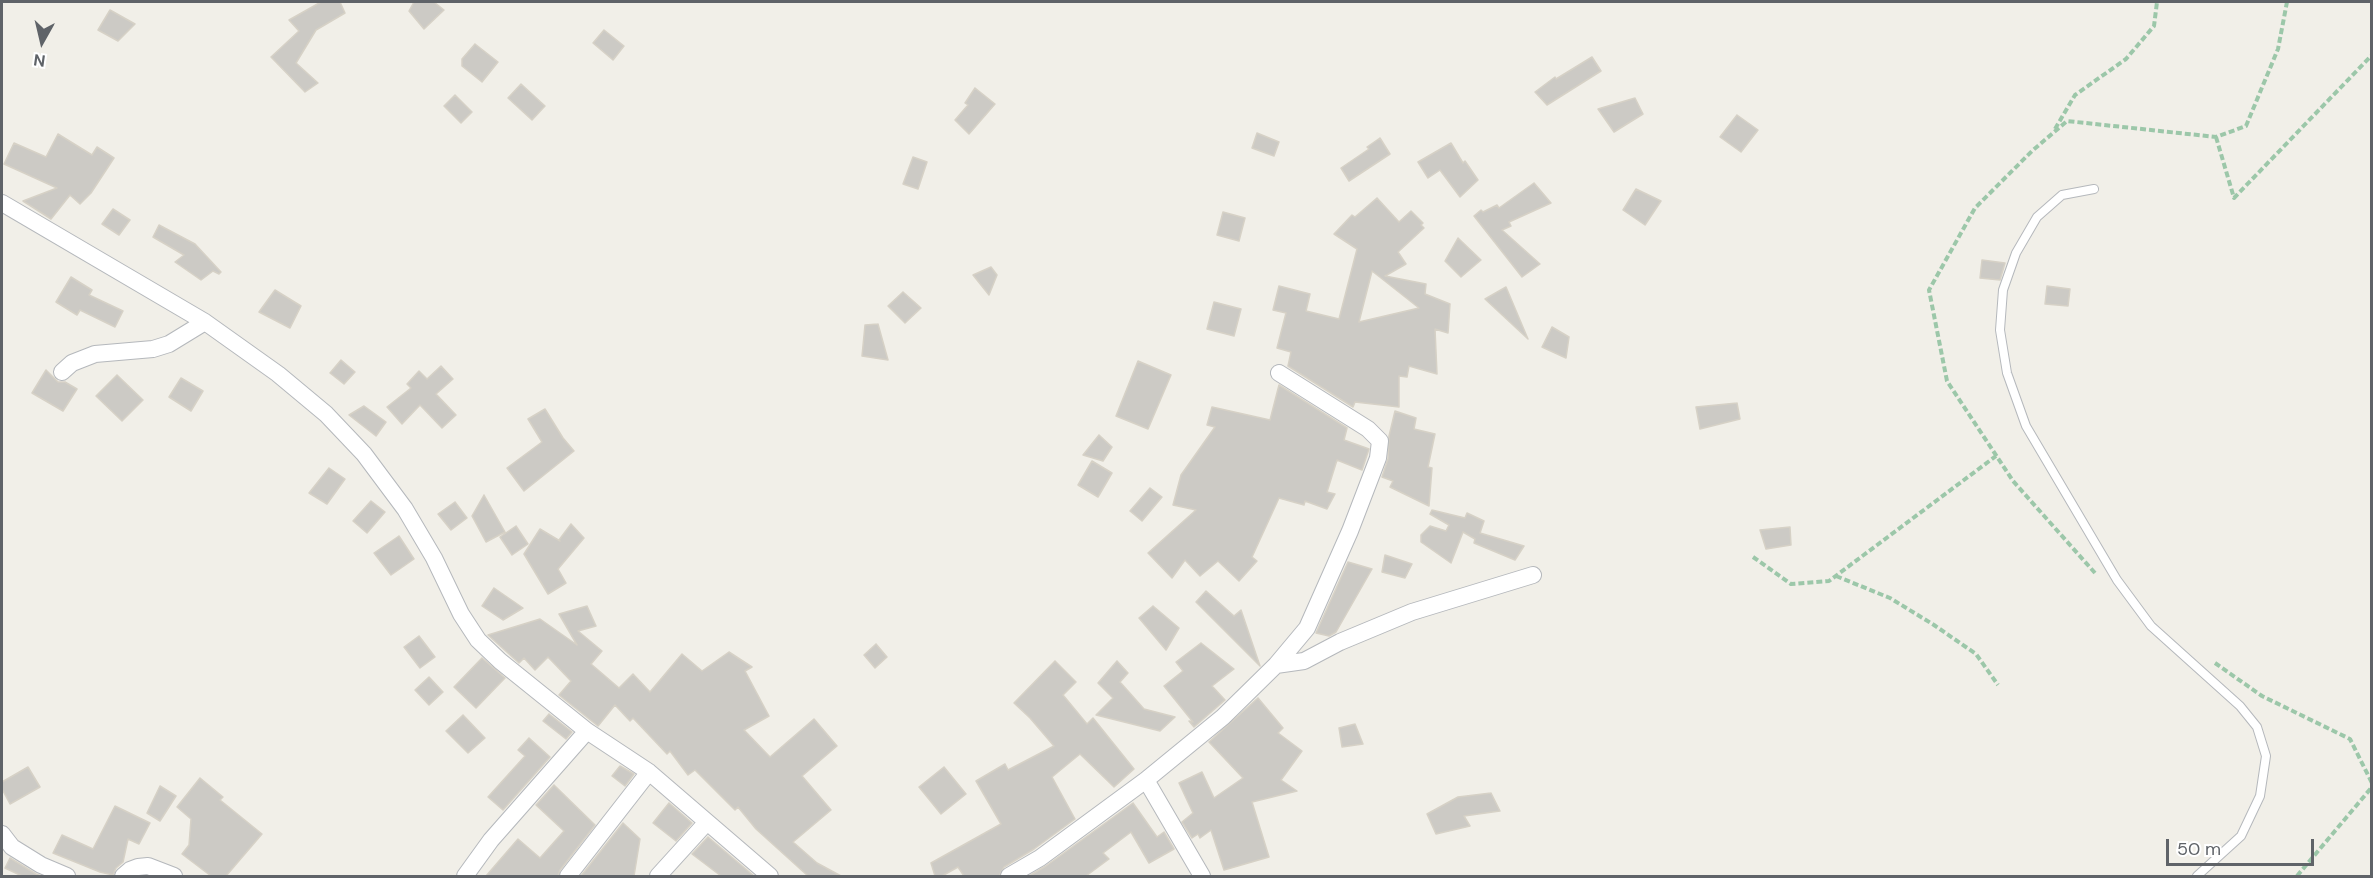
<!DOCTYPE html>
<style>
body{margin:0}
#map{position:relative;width:2373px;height:878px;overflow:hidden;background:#f1efe8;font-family:"DM Sans",sans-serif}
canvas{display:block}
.frame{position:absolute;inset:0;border:3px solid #5f6368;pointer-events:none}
.north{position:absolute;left:12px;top:12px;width:60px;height:60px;-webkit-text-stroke:4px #fff;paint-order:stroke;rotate:188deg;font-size:16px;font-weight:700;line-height:24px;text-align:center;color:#5f6368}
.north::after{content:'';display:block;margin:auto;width:21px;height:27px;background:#5f6368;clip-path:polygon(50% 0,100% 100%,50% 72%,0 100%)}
.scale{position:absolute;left:2166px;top:839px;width:148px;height:27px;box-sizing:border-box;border:3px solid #5f6368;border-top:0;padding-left:8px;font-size:18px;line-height:21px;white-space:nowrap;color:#5f6368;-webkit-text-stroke:4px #fff;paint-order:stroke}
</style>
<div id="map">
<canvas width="2373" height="878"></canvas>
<div class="frame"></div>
<div class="north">N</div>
<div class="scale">50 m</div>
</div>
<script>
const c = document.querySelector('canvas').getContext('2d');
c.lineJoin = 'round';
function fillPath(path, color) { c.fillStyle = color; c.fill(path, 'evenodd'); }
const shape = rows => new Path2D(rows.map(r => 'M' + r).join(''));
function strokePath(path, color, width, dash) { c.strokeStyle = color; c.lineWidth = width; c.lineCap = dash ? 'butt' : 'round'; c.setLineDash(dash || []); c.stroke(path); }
const building = shape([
 [321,2,340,2,345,13,316,30,296,63,318,83,305,92,271,57,299,31,289,20,321,2],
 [414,2,434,2,444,10,424,29,409,11,414,2],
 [110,10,135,24,118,41,98,30,110,10],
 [604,30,624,46,613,60,593,43,604,30],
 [475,44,498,62,482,82,462,66,462,59,475,44],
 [1592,57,1601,71,1547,105,1535,92,1555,77,1556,79,1592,57],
 [521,84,545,106,532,120,508,98,521,84],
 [975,88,995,104,969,134,955,120,968,105,965,103,975,88],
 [455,95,472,112,461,123,444,106,455,95],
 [1635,98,1643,114,1614,132,1598,109,1635,98],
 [1737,115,1758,130,1741,152,1720,137,1737,115],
 [1257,133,1279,142,1274,156,1252,148,1257,133],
 [58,134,92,155,97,147,114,158,91,193,80,204,70,195,51,219,23,201,57,188,4,164,14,143,46,157,58,134],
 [1380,138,1390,154,1349,181,1341,168,1369,149,1367,147,1380,138],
 [1451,143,1463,163,1465,161,1478,180,1460,197,1440,170,1428,178,1418,162,1451,143],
 [913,157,927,162,918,189,903,184,913,157],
 [1534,183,1551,203,1509,222,1511,226,1502,230,1540,264,1522,277,1474,216,1481,210,1483,212,1497,205,1499,208,1534,183],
 [1636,189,1661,201,1645,225,1623,210,1636,189],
 [1377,198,1399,222,1411,211,1423,223,1421,225,1424,228,1398,252,1406,264,1385,276,1426,284,1425,294,1450,304,1448,333,1435,329,1437,374,1409,366,1407,377,1399,376,1399,407,1355,402,1353,407,1288,366,1291,352,1277,348,1286,313,1273,310,1279,286,1310,294,1306,311,1339,319,1357,249,1334,234,1352,215,1355,217,1377,198],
 [1372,271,1381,278,1419,308,1359,322,1372,271],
 [113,209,130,220,119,235,102,224,113,209],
 [1223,212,1245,218,1239,241,1217,235,1223,212],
 [159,225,195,244,221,272,219,274,213,271,201,280,175,262,184,255,153,237,159,225],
 [1458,238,1481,260,1461,277,1445,261,1458,238],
 [1982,260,2005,263,2000,280,1980,278,1982,260],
 [991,267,997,275,989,295,973,275,991,267],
 [71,277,92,290,89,295,123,311,115,327,80,310,77,315,56,302,71,277],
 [2047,286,2070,289,2068,306,2045,304,2047,286],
 [1506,287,1528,339,1485,299,1506,287],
 [275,290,301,306,290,328,259,312,275,290],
 [903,292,921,308,905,323,888,306,903,292],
 [1214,302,1241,309,1234,336,1207,329,1214,302],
 [878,324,888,360,862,356,865,325,878,324],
 [1552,327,1569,337,1566,358,1542,347,1552,327],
 [341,360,355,372,344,384,330,373,341,360],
 [1138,361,1171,375,1148,429,1116,416,1138,361],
 [441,366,453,379,436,394,456,415,442,428,420,405,402,424,387,407,411,388,407,384,419,371,427,379,441,366],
 [46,370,58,382,65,382,77,389,63,411,32,393,46,370],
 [117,375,143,400,122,421,96,396,117,375],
 [181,378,203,391,191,411,169,397,181,378],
 [1279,385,1347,428,1344,440,1369,449,1362,470,1337,460,1327,492,1335,494,1327,509,1305,501,1304,505,1279,498,1252,557,1257,561,1239,581,1218,561,1200,576,1185,560,1172,578,1148,553,1196,510,1173,505,1181,475,1215,427,1207,425,1212,407,1270,420,1279,385],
 [1737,403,1740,419,1700,429,1696,407,1737,403],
 [364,406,386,422,376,436,349,415,364,406],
 [545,409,563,438,574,451,524,491,507,468,542,442,528,419,545,409],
 [1395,411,1416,418,1414,429,1435,434,1428,467,1432,468,1429,506,1390,487,1393,481,1382,477,1388,459,1389,436,1395,411],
 [1099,435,1112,447,1103,461,1083,455,1099,435],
 [1092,461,1112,473,1098,497,1078,485,1092,461],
 [329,468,345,479,327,504,309,493,329,468],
 [1150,488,1162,497,1142,521,1130,511,1150,488],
 [484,495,505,532,486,542,472,516,484,495],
 [371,501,385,512,367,533,353,521,371,501],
 [455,502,467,518,451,530,438,514,455,502],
 [1432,510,1465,518,1467,513,1484,521,1480,533,1524,546,1515,560,1474,543,1475,539,1463,532,1451,563,1421,542,1421,535,1430,526,1446,531,1449,525,1430,514,1432,510],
 [571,524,584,538,558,569,566,583,548,594,524,554,540,529,560,541,559,540,571,524],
 [516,526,528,544,512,555,500,537,516,526],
 [1790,527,1791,545,1766,549,1760,530,1790,527],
 [399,536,414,559,391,575,374,553,399,536],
 [1385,555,1412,564,1405,578,1382,572,1385,555],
 [1348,562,1372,569,1336,632,1329,636,1316,633,1348,562],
 [494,588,523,608,503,620,482,606,494,588],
 [1206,591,1234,616,1241,610,1260,666,1196,602,1206,591],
 [587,606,596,626,578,631,602,651,591,664,619,688,633,674,650,692,682,654,702,671,729,652,752,667,745,671,769,716,744,730,770,757,814,719,837,746,802,776,831,810,793,842,817,863,841,876,808,876,756,829,738,807,735,810,695,770,688,775,670,751,667,754,633,718,630,721,615,705,598,726,559,695,571,681,548,657,535,670,524,658,519,663,488,635,540,619,577,645,559,614,587,606],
 [1153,606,1179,628,1166,650,1139,618,1153,606],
 [419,636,435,657,420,668,404,647,419,636],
 [1201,643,1234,669,1212,686,1225,700,1194,727,1189,721,1193,722,1164,686,1183,671,1176,662,1201,643],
 [876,644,887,657,875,668,864,655,876,644],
 [482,658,505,678,476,708,454,687,482,658],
 [1055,661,1076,682,1063,695,1087,724,1093,718,1134,769,1114,787,1080,754,1052,777,1075,819,1034,849,1004,867,999,876,964,876,958,867,942,876,935,876,931,863,1001,824,976,781,1005,764,1008,770,1054,746,1030,718,1014,703,1055,661],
 [1117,661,1128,673,1120,682,1144,709,1175,717,1160,731,1096,715,1113,698,1098,683,1117,661],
 [429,677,443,692,429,705,415,690,429,677],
 [1258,698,1283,728,1278,733,1302,751,1281,780,1297,791,1252,802,1269,857,1224,870,1211,830,1200,838,1198,834,1192,838,1182,822,1193,813,1179,783,1202,772,1214,798,1243,778,1209,742,1258,698],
 [549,714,572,732,566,739,543,721,549,714],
 [463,715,485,738,468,753,446,731,463,715],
 [1355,724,1363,744,1342,747,1339,728,1355,724],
 [529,738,550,757,503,810,488,797,525,756,518,750,529,738],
 [620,766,634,774,625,786,612,776,620,766],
 [28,767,40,787,10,804,2,789,2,782,28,767],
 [944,767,966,794,941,814,919,787,944,767],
 [200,778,223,797,220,800,262,834,226,876,211,876,182,854,189,845,191,819,177,807,200,778],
 [554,785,595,825,560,870,558,876,486,876,518,839,540,858,564,831,536,805,554,785],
 [160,786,176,796,160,821,147,813,160,786],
 [1491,793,1500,811,1464,816,1470,826,1436,834,1427,814,1458,797,1491,793],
 [669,803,692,823,676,841,653,823,669,803],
 [1133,803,1157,837,1164,832,1174,849,1149,863,1131,832,1103,853,1109,859,1086,876,1029,876,1046,866,1133,803],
 [115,806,150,823,139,844,128,839,123,862,116,868,113,875,100,872,53,853,62,835,93,849,115,806],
 [623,823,640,839,634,876,581,876,623,823],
 [708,837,754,876,721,876,692,854,708,837],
 [10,858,36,874,41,876,22,876,5,868,10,858]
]);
fillPath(building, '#cccac5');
strokePath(building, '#d6d1c6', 1.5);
const lane = shape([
 [2094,189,2062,195,2037,217,2016,253,2003,290,2000,330,2007,373,2026,426,2117,580,2151,626,2240,706,2257,727,2266,756,2260,796,2241,836,2197,876]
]);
const street = shape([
 [2,203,205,322,278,374,326,414,364,454,405,509,434,558,461,614,478,640,500,661,587,731,649,772,770,876],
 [62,372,72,363,95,354,153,349,169,344,205,322],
 [1276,665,1304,661,1340,642,1412,612,1533,575],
 [1146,780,1202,876],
 [2,834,12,847,41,865,67,876],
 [123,876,130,870,138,867,148,866,174,876],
 [465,876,491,840,587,731],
 [568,876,649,772],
 [658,876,707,822],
 [1009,876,1040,858,1146,780,1223,717,1276,665,1307,628,1350,531,1378,458,1380,441,1368,429,1279,373]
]);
strokePath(lane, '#b5b8bc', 10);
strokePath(street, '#b5b8bc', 18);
strokePath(shape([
 [2055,129,2075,95,2126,59,2154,26,2157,2],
 [2216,137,2234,198,2372,55],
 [1753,557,1791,584,1829,581,1996,456],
 [2095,573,2013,481,1947,381,1929,290,1975,208,2032,151,2067,121,2216,137,2246,126,2278,49,2287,2],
 [1836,576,1890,598,1934,625,1976,654,1998,685],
 [2215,663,2262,696,2350,739,2372,783],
 [2297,876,2372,787]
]), '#9cc7a9', 4, [6, 3]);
strokePath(lane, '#fff', 8);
strokePath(street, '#fff', 16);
</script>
